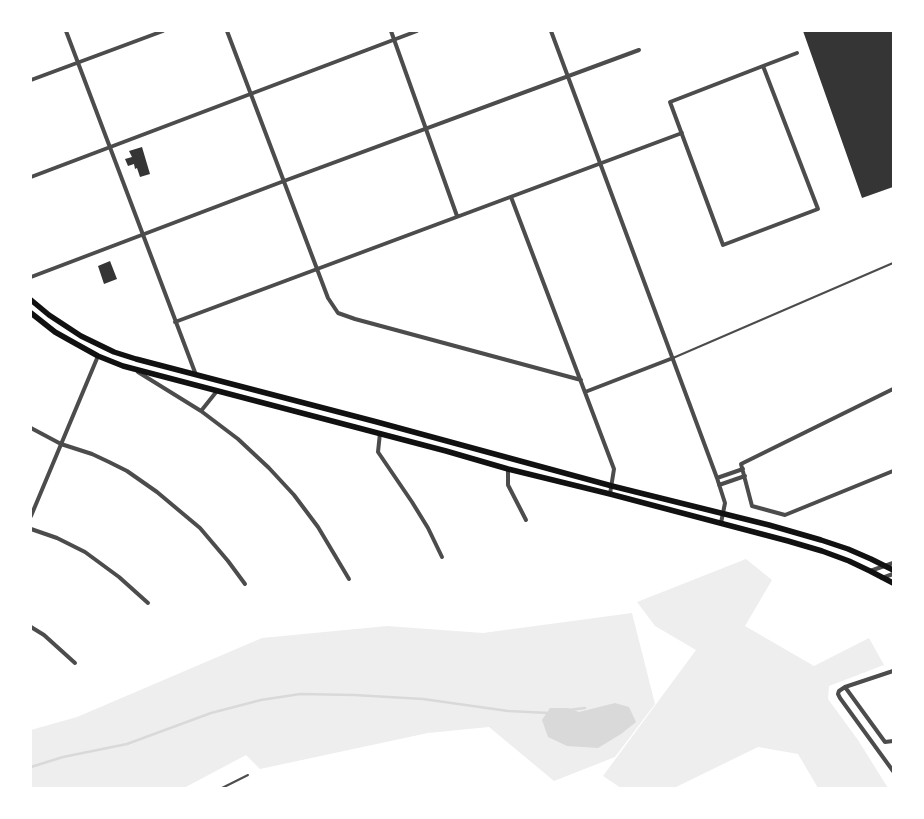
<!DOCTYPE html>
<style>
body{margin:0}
#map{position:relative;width:924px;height:819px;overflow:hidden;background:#fff;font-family:"Varela Round",sans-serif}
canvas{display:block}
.frame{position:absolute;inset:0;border:32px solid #fff;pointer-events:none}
</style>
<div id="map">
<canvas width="924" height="819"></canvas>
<div class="frame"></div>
</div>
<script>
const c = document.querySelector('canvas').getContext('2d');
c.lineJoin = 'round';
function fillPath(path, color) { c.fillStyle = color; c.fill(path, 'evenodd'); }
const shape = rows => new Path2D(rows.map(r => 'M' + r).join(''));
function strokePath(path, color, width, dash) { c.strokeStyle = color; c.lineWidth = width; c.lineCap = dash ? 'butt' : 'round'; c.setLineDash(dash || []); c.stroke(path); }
fillPath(shape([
 [746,559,772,580,745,626,814,666,869,638,884,665,829,686,828,699,858,740,888,788,818,788,798,754,758,747,674,788,621,788,603,776,696,650,655,626,637,602],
 [632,613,655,704,615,757,554,781,489,727,428,733,260,769,246,755,184,788,31,788,31,730,77,717,262,638,387,626,483,633]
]), '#eee');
fillPath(shape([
 [615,703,629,707,636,722,621,734,598,748,567,746,548,737,542,720,550,708,568,708,579,712]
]), '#d9d9d9');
strokePath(shape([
 [569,710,585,708],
 [31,767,63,757,127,744,211,713,261,700,300,694,354,695,423,699,508,711,549,713]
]), '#d9d9d9', 2.5);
fillPath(shape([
 [803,31,893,31,893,187,862,198],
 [142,147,150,174,140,177,137,168,135,169,134,164,128,166,125,159,132,157,129,151],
 [110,261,117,279,104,284,98,266]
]), '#353535');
strokePath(shape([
 [673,358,893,263],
 [222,788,248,775]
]), '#4c4c4c', 2);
strokePath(shape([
 [66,31,196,375],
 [227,31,328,298,338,313,355,319,581,380],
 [391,31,457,216],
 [551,31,717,478,725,503,721,523],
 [763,66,818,209,723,245,670,102,763,66,797,53],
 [31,80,163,31],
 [31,177,417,31],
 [511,197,614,469,610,494],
 [31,277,284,181,639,50],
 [175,322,682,133],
 [138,372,201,411,238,439,269,468,294,495,318,527,349,579],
 [893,389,741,464,752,506,785,515,893,471],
 [585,392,673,358],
 [201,411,217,391],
 [31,428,61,444,92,454,109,462,127,471,157,492,200,528,228,561,245,584],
 [380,433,378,452,412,502,428,528,442,557],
 [508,469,508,485,526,520],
 [717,478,743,469],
 [719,485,745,476],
 [31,516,98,356],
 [31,529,57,538,85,552,119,577,148,603],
 [870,571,893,563],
 [882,578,893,574],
 [31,627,44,635,75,663],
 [893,671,845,687,839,691,838,694,840,698,893,771],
 [845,687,885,742,893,741]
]), '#4c4c4c', 4);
strokePath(shape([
 [31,300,49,315,81,336,114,352,136,359,377,422,612,486,769,525,821,540,848,549,871,559,893,570],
 [31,313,55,332,71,341,98,356,123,366,446,451,508,469,610,494,788,541,822,551,849,561,870,571,893,583]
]), '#111', 5.5);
</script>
